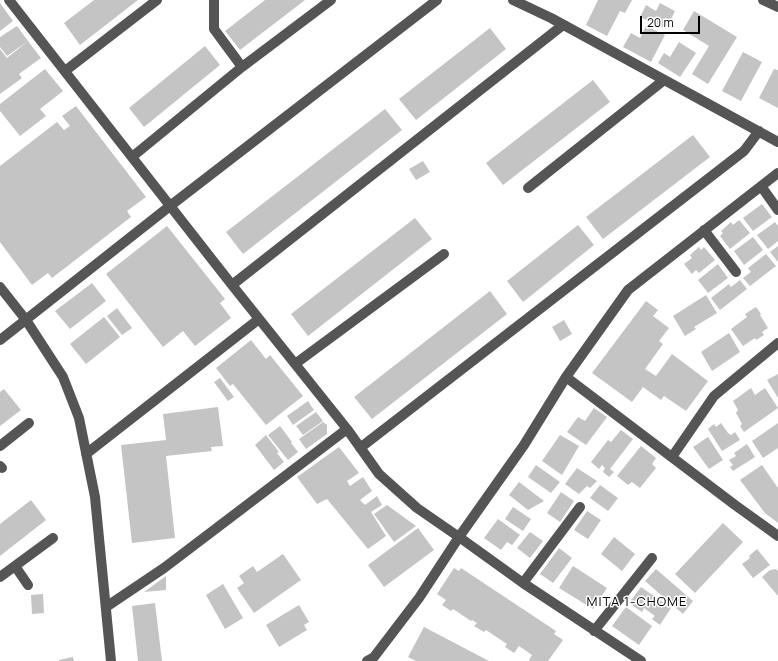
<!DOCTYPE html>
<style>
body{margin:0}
#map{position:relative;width:778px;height:661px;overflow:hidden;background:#fff;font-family:Manrope,sans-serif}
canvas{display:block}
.scale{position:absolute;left:640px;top:16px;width:60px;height:18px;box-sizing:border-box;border:2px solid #000;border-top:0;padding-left:5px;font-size:12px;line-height:14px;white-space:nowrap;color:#000;-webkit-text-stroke:3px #fff;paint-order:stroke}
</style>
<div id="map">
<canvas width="778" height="661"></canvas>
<div class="scale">20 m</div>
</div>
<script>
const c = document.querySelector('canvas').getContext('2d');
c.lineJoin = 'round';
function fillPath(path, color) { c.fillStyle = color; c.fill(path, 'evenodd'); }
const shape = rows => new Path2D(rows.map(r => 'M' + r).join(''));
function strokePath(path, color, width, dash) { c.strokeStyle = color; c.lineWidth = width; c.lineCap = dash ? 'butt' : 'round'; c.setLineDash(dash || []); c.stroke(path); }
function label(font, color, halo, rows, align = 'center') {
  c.font = font + ' Manrope,sans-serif'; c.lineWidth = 3; c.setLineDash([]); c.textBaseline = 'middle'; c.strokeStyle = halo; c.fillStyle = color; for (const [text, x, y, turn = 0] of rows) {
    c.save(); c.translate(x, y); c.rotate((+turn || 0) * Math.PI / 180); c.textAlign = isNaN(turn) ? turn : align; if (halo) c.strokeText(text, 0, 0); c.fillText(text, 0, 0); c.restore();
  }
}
fillPath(shape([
 [94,0,138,0,80,45,64,23],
 [265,0,305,0,240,50,225,31],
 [598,0,632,0,625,13,620,11,607,36,586,25],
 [0,3,13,21,0,31],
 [660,3,675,11,666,29,640,17,646,5,656,11],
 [694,11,737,37,708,84,692,74,709,46,683,30],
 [17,26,28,41,7,56,0,47,0,37],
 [646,26,665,35,651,62,623,47,631,33,640,38],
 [490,28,506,49,416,120,399,99],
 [28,41,41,58,19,74,22,78,0,94,0,49,7,58],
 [679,42,696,53,680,77,658,63,664,53,670,57],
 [205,46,220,65,144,127,129,108],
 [743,52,762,62,741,101,722,91],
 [45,69,63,91,40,109,46,116,20,136,0,111,0,104],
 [774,69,778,70,778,108,759,98],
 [593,80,610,102,503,185,486,163],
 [76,106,146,197,127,211,131,217,52,278,48,273,32,285,0,242,0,166,57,122,64,130,70,126,62,116],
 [385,109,402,130,243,254,226,232],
 [693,135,710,157,603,239,586,217],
 [423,161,430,172,416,180,409,169],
 [762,204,772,217,753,231,743,218],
 [415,218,432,239,308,336,291,314],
 [739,220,750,233,730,249,720,236,723,233,721,231,731,222,733,225],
 [775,222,778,226,778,241,768,249,757,235],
 [578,225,594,245,523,302,507,281],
 [167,226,225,299,220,303,231,318,195,346,183,331,163,347,106,274],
 [753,237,763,250,744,265,734,251],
 [778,246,778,262,770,252],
 [699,247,701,250,704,247,715,260,699,273,696,270,692,274,684,264,692,258,690,255],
 [766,254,776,266,750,286,743,278,751,272,748,268],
 [718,264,728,278,708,293,698,280],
 [740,280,747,289,720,310,711,298,729,284,731,287],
 [92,283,106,301,70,329,55,311],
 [490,291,507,314,372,419,354,397],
 [706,295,717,313,694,327,696,329,685,336,673,316],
 [646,301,658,310,653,316,669,328,659,341,663,344,645,369,656,376,672,354,708,381,686,411,664,396,661,400,643,387,632,402,592,373],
 [756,307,761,314,760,315,768,328,762,332,764,335,756,340,755,338,743,346,731,329,747,317,745,314],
 [117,308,132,328,122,335,107,316],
 [104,317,120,337,86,364,70,344],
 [564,320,572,334,560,341,552,327],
 [729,333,740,352,712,371,701,352],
 [251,340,266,359,270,355,303,396,266,425,233,384,230,386,216,368],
 [778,374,778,398,767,380],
 [220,378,234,397,228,401,214,382],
 [751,388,755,395,765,388,778,408,744,432,740,426,742,424,736,413,738,410,733,401],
 [4,389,21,410,0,426,0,392],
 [308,401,314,410,293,425,287,416],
 [218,407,223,446,211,447,212,451,166,456,175,538,132,543,121,445,166,440,163,414],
 [594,408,607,417,586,445,567,432,578,417,585,421],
 [316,412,323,421,303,435,296,426],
 [323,422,327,425,327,434,306,449,299,439],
 [721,423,728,433,731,435,735,432,740,440,722,451,708,429,714,424,716,427],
 [778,423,778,448,763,458,752,441],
 [280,426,292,442,291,443,298,452,288,460,268,435],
 [621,430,633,439,610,469,614,472,609,477,603,472,605,468,602,465,599,469,591,462,608,440,611,442],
 [266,435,279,452,277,453,284,462,274,470,255,445],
 [560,435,579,446,562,475,542,461],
 [708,437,723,460,709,469,693,447],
 [747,444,755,457,733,471,730,467,733,465,729,460,736,456,734,453],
 [641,446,656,458,652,464,656,468,640,488,632,482,628,485,617,476],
 [339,447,359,473,347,481,350,486,363,477,372,491,360,500,365,505,377,496,382,505,371,512,386,536,368,549,327,499,317,504,297,477],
 [536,465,560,482,551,493,528,477],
 [762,465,778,488,778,523,765,513,740,480],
 [577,468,597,481,590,488,587,486,579,494,565,484],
 [519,482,544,501,528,510,509,495],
 [600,485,618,498,608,511,590,498],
 [561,492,574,501,560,522,547,513],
 [31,500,46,520,0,556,0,524],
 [387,505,416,526,394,542,374,514],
 [513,507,531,519,523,531,505,519],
 [587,511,601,520,588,539,574,530],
 [498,519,520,535,512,545,507,542,501,550,484,538],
 [723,523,743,542,695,593,675,574],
 [418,528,434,550,384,587,368,565],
 [530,532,543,541,530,558,517,548],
 [614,537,635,554,622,571,601,554],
 [559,548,572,558,553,583,540,574],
 [757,549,770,565,753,578,742,564,750,558,749,556],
 [283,554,301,580,254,613,237,588,244,583,239,576,253,566,257,572],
 [573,566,607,588,593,609,559,588],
 [454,568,459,571,461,568,556,631,554,634,563,640,548,661,530,661,529,660,532,655,519,646,514,653,505,647,507,644,486,630,484,632,474,626,477,623,472,620,471,621,453,609,451,611,442,605,446,600,437,594],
 [656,569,693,601,683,614,645,581],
 [776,569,778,571,778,596,762,577,770,570],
 [166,576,166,590,144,592],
 [223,584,243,618,225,629,206,595],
 [641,587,671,608,660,625,652,619,655,616,644,608,642,612,629,603],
 [43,594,44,613,32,614,31,595],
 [155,603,162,661,138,661,132,606],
 [299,605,309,622,304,625,307,630,279,647,266,625],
 [626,607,652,626,639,645,612,626],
 [424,627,489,661,416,661,408,657],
 [73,657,74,661,59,661,59,660]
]), '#c4c4c4');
strokePath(shape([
 [9,0,232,285,347,429,379,474,417,508,459,537,523,583,641,661],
 [214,0,214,29,242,67],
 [513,0,551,18,778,142],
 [763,0,778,7],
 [65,71,157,0],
 [132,157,242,67,331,0],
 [761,186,778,210],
 [528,188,664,80],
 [704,230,736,272],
 [232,285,563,25],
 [0,287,26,320,63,377,79,418,95,497,111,661],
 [0,340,170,206,437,0],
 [295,364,444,254],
 [566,377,735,505,778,536],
 [0,446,29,423],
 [360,448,744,151,759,131],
 [86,454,259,319],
 [672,457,714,396,778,343],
 [0,466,2,468],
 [15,566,28,585],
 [0,577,53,538],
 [523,583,580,507],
 [106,607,164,568,347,429],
 [594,631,652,558],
 [367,661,374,657,419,598,459,537,524,445,566,377,628,290,778,173]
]), '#555', 10);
c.letterSpacing = '1px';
label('13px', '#000', '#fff', [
 ["MITA 1-CHOME",637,602]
]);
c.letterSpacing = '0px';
</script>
